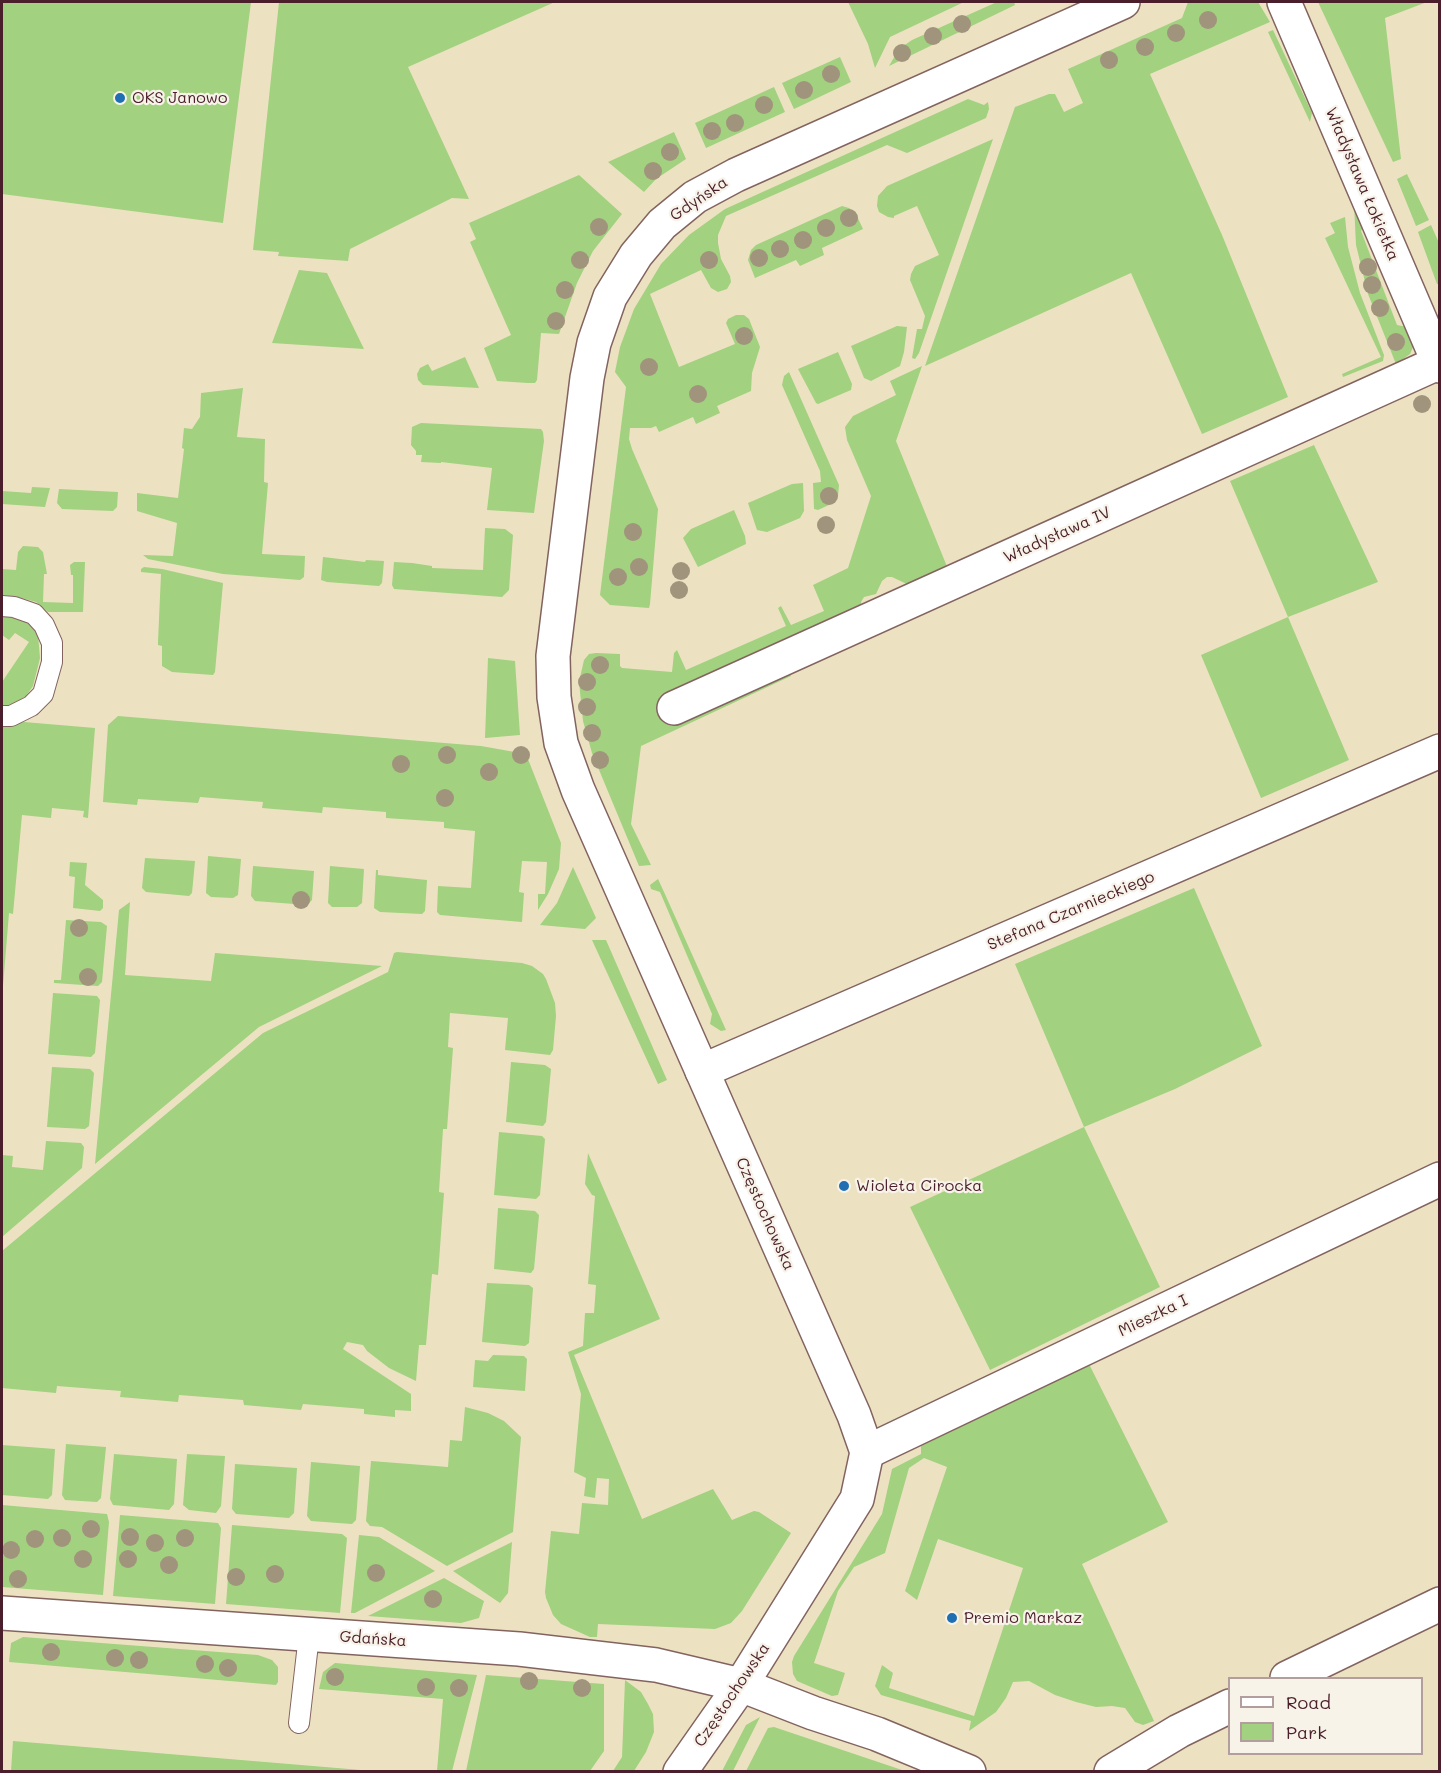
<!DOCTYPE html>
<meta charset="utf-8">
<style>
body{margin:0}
#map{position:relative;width:1441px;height:1773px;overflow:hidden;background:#ece2c2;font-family:Mali,sans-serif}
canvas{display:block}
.frame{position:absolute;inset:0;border:3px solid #4a1f2b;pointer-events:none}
.legend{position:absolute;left:1228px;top:1677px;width:195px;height:78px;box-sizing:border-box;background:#f7f3e8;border:2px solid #b29e9c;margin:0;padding:8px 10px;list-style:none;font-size:18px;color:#4a1f2b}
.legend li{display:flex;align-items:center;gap:12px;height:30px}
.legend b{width:30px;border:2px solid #b29e9c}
</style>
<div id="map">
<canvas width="1441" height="1773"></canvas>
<div class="frame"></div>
<ul class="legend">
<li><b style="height:8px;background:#fff"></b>Road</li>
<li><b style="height:16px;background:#a2d17f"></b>Park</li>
</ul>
</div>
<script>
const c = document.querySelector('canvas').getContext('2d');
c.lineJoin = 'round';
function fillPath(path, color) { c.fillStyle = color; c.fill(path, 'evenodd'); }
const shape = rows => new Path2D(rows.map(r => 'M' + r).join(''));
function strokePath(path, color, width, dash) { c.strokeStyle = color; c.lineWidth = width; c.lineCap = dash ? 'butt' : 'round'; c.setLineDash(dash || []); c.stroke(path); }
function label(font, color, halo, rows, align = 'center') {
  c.font = font + ' Mali,sans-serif'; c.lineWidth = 4.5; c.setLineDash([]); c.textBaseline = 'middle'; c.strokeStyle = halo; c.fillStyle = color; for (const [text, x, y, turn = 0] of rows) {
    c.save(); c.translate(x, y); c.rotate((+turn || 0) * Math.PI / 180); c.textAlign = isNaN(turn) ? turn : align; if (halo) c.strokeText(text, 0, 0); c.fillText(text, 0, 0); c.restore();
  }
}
fillPath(shape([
 [2,2,251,2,223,223,2,194],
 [279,2,555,2,408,67,469,199,452,198,350,249,348,261,278,256,279,252,253,250],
 [848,2,964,2,890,37,875,68,868,44],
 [997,2,1014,2,1015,5,889,66,899,49,912,40],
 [1188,2,1258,2,1270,22,1150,74,1222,235,1288,397,1202,434,1131,273,925,366,1015,107,1049,94,1055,94,1064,112,1083,103,1068,69,1182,18],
 [1318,2,1427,2,1385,18,1401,159,1393,162],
 [1273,30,1312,113,1310,122,1268,32],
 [840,57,851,82,794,109,782,83],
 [774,87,785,112,706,148,695,123],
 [968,99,984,105,988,102,989,109,986,118,907,153,887,145,726,216,718,235,718,243,721,259,730,276,731,282,727,289,718,292,711,288,701,270,650,294,679,367,735,344,726,323,728,319,736,315,744,315,749,319,760,347,752,373,751,391,717,406,720,413,696,424,693,417,659,432,656,426,651,428,630,428,629,439,632,449,658,509,650,604,649,608,610,605,600,595,626,387,615,372,620,347,634,309,661,264,689,235,725,209],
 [674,132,686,159,656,179,644,192,608,162],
 [993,139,919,353,915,359,912,358,917,329,922,329,925,316,910,280,911,274,915,266,939,255,917,206,894,216,894,218,888,217,879,212,877,206,878,196,887,186],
 [1407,174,1429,220,1416,226,1397,179],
 [579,175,622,214,593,251,577,283,559,334,541,333,537,380,535,383,528,383,497,381,484,348,511,335,470,242,476,239,469,223],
 [1353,184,1370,218,1361,231,1397,325,1412,328,1415,343,1410,354,1396,364,1368,294,1356,245],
 [842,206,849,208,855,212,863,229,822,248,824,255,800,266,796,260,755,278,748,260,751,250,756,245],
 [1345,217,1348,247,1360,293,1384,355,1383,361,1343,377,1342,374,1381,357,1325,238,1335,233,1330,223],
 [1431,225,1439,243,1439,284,1437,284,1418,232],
 [299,270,327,273,364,349,272,343],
 [897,326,907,327,904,352,900,366,871,381,864,378,851,346],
 [838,352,852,384,851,390,818,404,816,403,798,369],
 [465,357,479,388,423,385,418,380,417,374,420,368,428,364,432,371],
 [922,366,896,441,948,569,909,585,892,577,887,577,882,581,876,594,864,597,861,602,862,608,789,672,791,676,641,746,631,824,651,865,639,866,592,753,583,721,579,682,584,660,589,654,596,653,620,654,620,666,622,668,672,672,674,653,677,650,686,670,786,626,778,608,781,606,791,625,824,611,813,585,848,568,871,496,847,440,845,427,853,416,896,395,890,381],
 [789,372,839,485,838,496,831,504,818,510,814,509,813,483,821,482,820,471,782,385,784,376],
 [243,388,237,437,265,439,264,482,268,483,262,554,305,556,304,577,300,580,223,574,148,559,143,555,173,556,177,523,137,511,137,493,178,498,184,449,182,448,184,428,192,429,200,417,201,393],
 [421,423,541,429,543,432,544,441,534,513,487,510,492,468,441,462,441,463,421,462,422,455,416,455,416,451,411,445,412,427],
 [1314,445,1378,582,1288,617,1349,760,1261,798,1201,655,1288,617,1230,481],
 [803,483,804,511,800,518,767,532,757,530,748,503,792,484],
 [32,487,50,488,45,507,2,504,2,491,31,493],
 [59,489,118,492,117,507,113,511,62,509,57,503],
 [734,510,745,536,746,544,698,567,683,538,691,529],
 [485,528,505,529,513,535,509,590,502,597,394,589,392,585,394,562,412,563,432,566,432,568,483,570],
 [23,546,38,547,43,552,47,574,44,574,43,602,73,603,73,575,71,575,70,565,74,562,85,562,83,612,48,612,36,602,18,597,2,595,2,569,16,570,18,552],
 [323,557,365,562,366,560,384,561,382,583,379,586,327,582,321,580],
 [144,567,162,569,223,583,215,672,213,675,172,672,162,666,162,646,158,645,158,642,161,574,141,572,141,569],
 [2,615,26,620,34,627,38,635,40,658,33,686,26,696,15,703,2,707,2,682,29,642,15,633,9,640,2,635],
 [488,658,515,661,520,735,485,738],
 [118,716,481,746,526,754,561,843,559,869,548,894,538,910,538,894,545,894,547,862,522,861,519,892,524,893,522,922,440,915,437,912,438,886,471,888,475,831,444,828,444,822,386,818,386,812,323,807,322,813,262,808,263,802,200,797,198,803,138,799,137,805,103,802,108,725],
 [24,722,95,728,88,818,83,817,84,811,52,808,51,818,22,815,13,914,9,913,3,986,2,724],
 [208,856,241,859,238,895,233,898,211,897,206,893],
 [145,858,195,861,192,893,189,896,146,892,142,888],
 [70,862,87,863,85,885,103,900,103,908,100,911,73,908,75,877,69,876],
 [253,866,314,871,312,900,307,905,255,901,251,896],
 [330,866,364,869,362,903,357,907,332,907,328,903],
 [573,867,596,918,585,929,540,925,557,903],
 [376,870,378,870,378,875,427,880,425,911,422,914,380,912,374,908],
 [658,879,664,892,726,1030,721,1031,710,1024,712,1014,660,892,651,889,650,885],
 [1194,888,1262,1046,1175,1089,1084,1127,1160,1287,990,1370,910,1207,1084,1127,1015,964],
 [130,902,125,975,211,981,215,953,382,966,259,1027,95,1164,119,910],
 [66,920,101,922,107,926,102,982,98,986,54,983,54,980,61,980],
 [592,940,606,940,667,1080,658,1084],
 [397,952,522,963,532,966,543,974,546,979,555,1003,556,1016,553,1050,550,1055,505,1050,508,1018,450,1013,448,1047,453,1048,447,1129,443,1129,439,1192,444,1193,438,1275,432,1274,426,1345,419,1345,416,1381,389,1368,367,1351,363,1345,347,1342,343,1349,411,1394,411,1411,395,1410,395,1417,364,1414,364,1409,303,1404,301,1410,244,1405,243,1400,179,1395,178,1402,120,1397,121,1391,57,1386,56,1393,2,1388,2,1251,263,1033,388,972,394,953],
 [53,993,97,996,100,1000,95,1053,91,1057,48,1054],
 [511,1062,545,1065,551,1069,546,1122,543,1126,506,1122],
 [52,1067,90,1069,94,1073,89,1126,85,1129,47,1127],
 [499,1132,542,1136,545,1139,540,1195,536,1199,494,1195],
 [46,1141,81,1143,84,1147,82,1168,2,1237,2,1155,13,1156,12,1167,43,1170],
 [588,1153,660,1319,574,1355,642,1519,713,1489,732,1520,754,1511,759,1512,791,1533,742,1611,731,1623,715,1629,598,1624,597,1637,590,1637,561,1624,553,1615,546,1598,545,1592,551,1531,579,1534,582,1503,608,1505,609,1479,597,1478,595,1498,584,1496,586,1478,574,1472,581,1394,568,1352,583,1346,585,1313,594,1313,596,1285,588,1284,595,1196,592,1195,585,1184],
 [498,1208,535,1211,539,1215,534,1269,531,1273,494,1269],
 [487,1283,529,1285,533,1288,529,1343,525,1346,482,1342],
 [493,1355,524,1356,527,1359,525,1391,473,1387,475,1360,488,1361],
 [1089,1364,1168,1522,1082,1564,1154,1721,1143,1725,1135,1722,1125,1708,1112,1706,1096,1707,1076,1702,1055,1695,1029,1681,1013,1682,1006,1698,996,1712,969,1731,971,1721,881,1695,875,1686,882,1665,893,1673,889,1688,974,1716,1023,1568,938,1539,917,1600,905,1591,947,1467,924,1458,909,1468,885,1553,854,1567,838,1591,814,1663,845,1673,838,1695,832,1696,797,1681,793,1674,792,1662,794,1656,882,1514,892,1469,921,1454,921,1446],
 [465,1407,488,1413,504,1421,521,1437,513,1532,447,1566,382,1527,370,1526,366,1521,371,1461,448,1467,450,1440,462,1441],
 [66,1444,106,1447,101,1498,97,1502,65,1500,62,1495],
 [2,1445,55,1449,52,1495,48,1499,2,1495],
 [114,1454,177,1459,174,1504,169,1510,113,1505,110,1499],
 [187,1454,225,1456,221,1506,216,1513,189,1510,183,1505],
 [311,1462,360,1466,356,1520,352,1524,311,1521,307,1516],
 [235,1464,297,1468,294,1513,289,1518,236,1514,232,1509],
 [2,1505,107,1514,109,1522,103,1595,2,1587],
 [120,1515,218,1523,221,1528,215,1604,113,1596],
 [232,1525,342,1534,347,1538,340,1613,226,1604],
 [359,1535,379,1537,435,1571,355,1613,351,1613],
 [512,1542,508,1593,500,1603,453,1571],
 [444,1578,484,1601,479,1618,461,1623,368,1616],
 [23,1637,258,1655,272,1660,278,1667,278,1682,276,1685,9,1662,11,1643],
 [335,1663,477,1675,452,1771,437,1771,443,1699,319,1689,323,1672],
 [486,1675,604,1684,604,1751,590,1771,466,1771],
 [625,1680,641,1692,648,1704,653,1714,654,1732,646,1752,634,1771,613,1771,622,1757],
 [760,1717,733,1771,722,1771,746,1725],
 [774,1727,905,1771,746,1771,768,1728],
 [13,1741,373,1771,11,1771]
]), '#a2d17f');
const service = shape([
 [2,606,14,607,34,614,44,625,52,643,52,662,43,694,31,706,11,716,2,716],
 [299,1723,309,1635]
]);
const minor = shape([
 [1284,2,1440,366],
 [674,708,1440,362],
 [702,1071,1440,751],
 [867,1452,1440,1179],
 [2,1613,519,1649,656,1665,741,1685,813,1713,877,1734,969,1772],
 [1287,1678,1440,1604],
 [1111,1772,1179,1731,1230,1706]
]);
const tertiary = shape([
 [680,1772,741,1685,857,1499,867,1452,854,1415,578,790,561,743,554,697,553,656,587,378,594,343,610,297,636,255,662,224,695,197,736,175,1123,2]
]);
strokePath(service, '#836360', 22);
strokePath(minor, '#836360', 36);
strokePath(tertiary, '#836360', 36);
strokePath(service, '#fff', 20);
strokePath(minor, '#fff', 33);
strokePath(tertiary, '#fff', 33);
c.fillStyle = '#a1947d';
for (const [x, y] of [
 [1208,20],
 [962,24],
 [1176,33],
 [933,36],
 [1145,47],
 [902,53],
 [1109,60],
 [831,74],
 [804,90],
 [764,105],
 [735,123],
 [712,131],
 [670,152],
 [653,171],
 [849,218],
 [599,227],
 [826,228],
 [803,240],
 [780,249],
 [759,258],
 [580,260],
 [709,260],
 [1368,267],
 [1372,285],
 [565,290],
 [1380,308],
 [556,321],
 [744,336],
 [1396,342],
 [649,367],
 [698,394],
 [1422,404],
 [829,496],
 [826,525],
 [633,532],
 [639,567],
 [681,571],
 [618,577],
 [679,590],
 [600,665],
 [587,682],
 [587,707],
 [592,733],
 [447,755],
 [521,755],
 [600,760],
 [401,764],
 [489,772],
 [445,798],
 [301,900],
 [79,928],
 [88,977],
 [91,1529],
 [130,1537],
 [62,1538],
 [185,1538],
 [35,1539],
 [155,1543],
 [11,1550],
 [83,1559],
 [128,1559],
 [169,1565],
 [376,1573],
 [275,1574],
 [236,1577],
 [18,1579],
 [433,1599],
 [51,1652],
 [115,1658],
 [139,1660],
 [205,1664],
 [228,1668],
 [335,1677],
 [529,1681],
 [426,1687],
 [459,1688],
 [582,1688]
]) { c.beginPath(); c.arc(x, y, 9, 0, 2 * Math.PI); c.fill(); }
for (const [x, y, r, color] of [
 [120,98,6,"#1f6fb2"],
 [844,1186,6,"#1f6fb2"],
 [952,1618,6,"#1f6fb2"]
]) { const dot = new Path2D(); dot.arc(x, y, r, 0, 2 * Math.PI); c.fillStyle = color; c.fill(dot); strokePath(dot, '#f7f3e8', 2); }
label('16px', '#4a1f2b', '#f7f3e8', [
 ["OKS Janowo",132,98],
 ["Wioleta Cirocka",856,1186],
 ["Premio Markaz",964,1618]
], 'left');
label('16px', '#4a1f2b', '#f7f3e8', [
 ["Władysława Łokietka",1362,184,67],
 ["Gdyńska",699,199,-34],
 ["Władysława IV",1057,535,-24],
 ["Stefana Czarnieckiego",1071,911,-23],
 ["Częstochowska",765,1214,66],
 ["Mieszka I",1153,1316,-26],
 ["Gdańska",373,1639,4],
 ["Częstochowska",732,1695,-56]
]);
</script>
